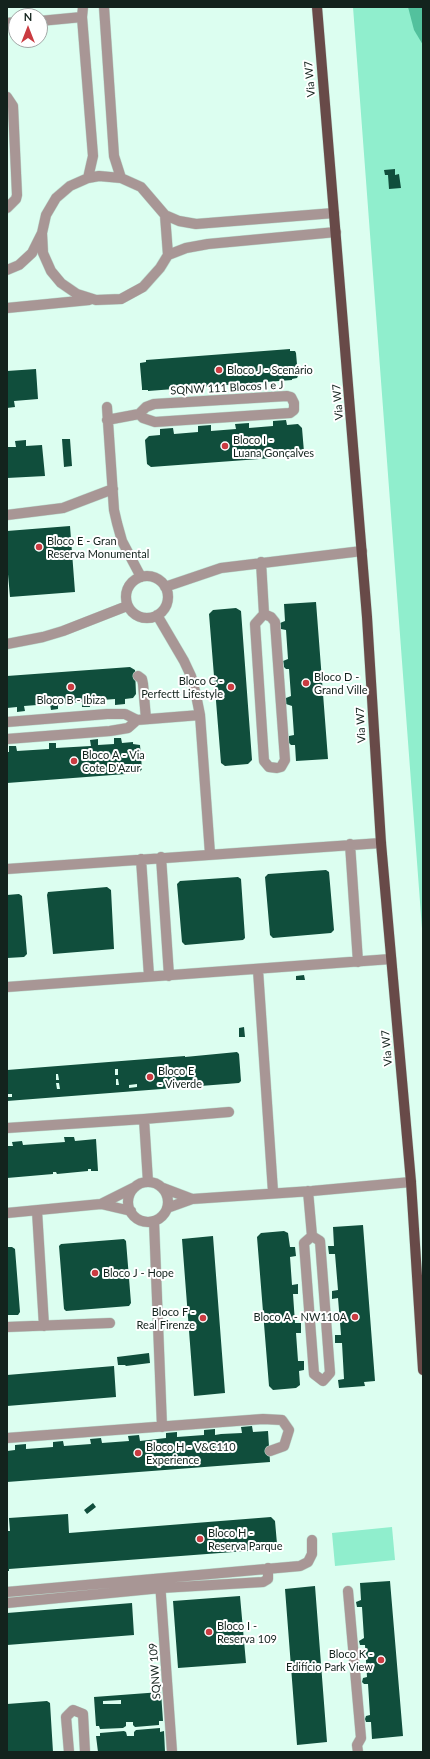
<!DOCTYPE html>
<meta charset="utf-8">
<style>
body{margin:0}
#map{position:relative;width:430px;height:1759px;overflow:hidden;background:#dcfef0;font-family:Lato,sans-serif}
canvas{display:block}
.frame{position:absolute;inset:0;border:8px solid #13231d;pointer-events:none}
.north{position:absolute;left:8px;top:8px;width:40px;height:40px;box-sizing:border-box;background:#fff;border:1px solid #a1a7a5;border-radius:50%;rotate:0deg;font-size:11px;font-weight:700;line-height:16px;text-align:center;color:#13231d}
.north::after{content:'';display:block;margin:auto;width:14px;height:18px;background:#ca3b41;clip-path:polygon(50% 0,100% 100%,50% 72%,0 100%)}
</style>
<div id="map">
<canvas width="430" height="1759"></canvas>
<div class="frame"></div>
<div class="north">N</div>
</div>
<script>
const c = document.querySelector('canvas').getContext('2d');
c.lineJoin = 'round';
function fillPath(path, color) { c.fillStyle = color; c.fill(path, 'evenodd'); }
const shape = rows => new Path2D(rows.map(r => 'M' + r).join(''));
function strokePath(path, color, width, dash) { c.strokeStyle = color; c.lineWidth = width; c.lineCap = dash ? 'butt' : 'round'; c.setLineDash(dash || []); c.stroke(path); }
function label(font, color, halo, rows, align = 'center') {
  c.font = font + ' Lato,sans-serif'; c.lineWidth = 4; c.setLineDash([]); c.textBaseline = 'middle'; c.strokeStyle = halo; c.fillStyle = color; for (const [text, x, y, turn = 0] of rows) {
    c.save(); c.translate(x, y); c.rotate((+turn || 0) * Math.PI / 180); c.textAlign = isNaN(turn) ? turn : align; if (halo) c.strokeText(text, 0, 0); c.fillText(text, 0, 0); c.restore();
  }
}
fillPath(shape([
 [353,7,423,7,423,942],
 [392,1527,395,1560,335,1566,332,1533]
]), '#90eecd');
fillPath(shape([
 [408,7,423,7,423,45,414,30]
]), '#53c19d');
fillPath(shape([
 [395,169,395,175,399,174,401,188,389,189,388,175,385,175,384,170],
 [290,349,290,351,295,351,296,353,298,376,297,378,292,379,292,380,148,391,148,390,142,390,142,388,140,365,140,363,146,362,146,360],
 [36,369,38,399,14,401,15,407,7,408,7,371],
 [286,420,287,425,298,424,302,428,304,452,300,456,151,467,147,464,145,440,149,436,160,435,160,429,173,428,174,434,198,432,198,426,211,425,211,431,236,429,235,424,249,423,249,428,273,426,273,421],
 [62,439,70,439,72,466,64,467],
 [26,440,26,446,42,445,45,476,7,478,7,447,16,447,15,441],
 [70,526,75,592,10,597,7,563,7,531],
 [316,602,328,759,296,761,295,745,291,745,289,743,289,736,294,735,292,706,286,704,286,698,291,696,289,669,286,669,284,667,283,661,288,659,286,630,281,629,280,623,285,621,284,604],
 [236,608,241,611,252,760,248,764,225,766,221,763,209,614,213,610],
 [130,667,135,670,136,694,133,698,125,699,125,704,115,705,115,699,89,701,90,707,82,707,82,702,58,704,58,709,51,710,50,704,24,706,25,711,17,712,17,707,7,708,7,676],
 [114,738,121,738,122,743,133,742,133,744,140,745,142,769,139,773,7,783,7,752,9,752,9,746,16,746,17,751,49,749,49,743,56,743,56,748,91,746,90,740,98,739,98,745,114,744],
 [326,870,329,872,334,930,331,933,273,938,270,935,265,877,268,874],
 [238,877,241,879,245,938,243,940,185,945,182,942,177,884,180,881],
 [107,887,111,890,114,949,53,954,47,895,48,892],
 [19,894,22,896,27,954,24,957,7,958,7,895],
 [304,975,305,980,296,980,296,976],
 [244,1027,245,1037,239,1037,239,1028],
 [237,1052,239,1054,241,1081,239,1083,7,1101,7,1097,12,1097,12,1094,7,1094,7,1070,185,1056,185,1057],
 [115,1069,118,1069,118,1075,115,1075],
 [56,1074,58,1074,59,1080,56,1080],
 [116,1079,118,1079,119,1085,116,1085],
 [56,1083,59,1083,60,1089,57,1089],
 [137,1084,137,1087,129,1088,129,1085],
 [64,1137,74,1137,75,1141,96,1139,98,1171,91,1171,91,1169,88,1169,88,1171,57,1174,56,1172,53,1172,53,1174,7,1178,7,1146,13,1146,12,1142,22,1141,23,1145,65,1142],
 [363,1225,375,1381,364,1382,365,1386,339,1388,338,1380,344,1379,342,1343,335,1343,335,1335,341,1335,338,1298,332,1299,332,1291,338,1290,335,1254,329,1254,328,1246,334,1246,333,1227],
 [284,1231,288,1233,290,1247,295,1247,296,1256,290,1257,292,1285,298,1284,298,1294,293,1294,295,1323,301,1323,301,1333,296,1333,298,1361,304,1361,304,1370,299,1371,300,1385,296,1388,273,1390,269,1386,257,1237,261,1233],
 [213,1236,225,1393,194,1396,182,1239],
 [124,1239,126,1241,131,1303,129,1306,66,1311,64,1309,59,1246,61,1244],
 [7,1247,12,1247,15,1249,20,1312,18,1315,7,1315],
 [149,1353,150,1363,126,1366,125,1365,118,1365,117,1357],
 [114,1366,116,1397,7,1406,7,1375],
 [252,1426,253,1432,268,1431,270,1462,7,1482,7,1451,15,1450,15,1445,26,1444,26,1449,53,1447,53,1442,63,1441,64,1446,91,1444,90,1439,101,1438,102,1443,129,1441,128,1436,139,1435,140,1441,166,1438,166,1433,177,1432,177,1437,204,1435,204,1430,215,1429,215,1435,221,1434,242,1433,241,1427],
 [93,1503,96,1507,87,1514,84,1510],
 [68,1514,69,1533,271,1517,275,1521,277,1544,273,1549,9,1569,9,1571,7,1571,7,1531,10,1531,9,1518],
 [390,1581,403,1736,372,1739,371,1722,366,1722,365,1719,366,1716,370,1715,368,1684,364,1684,362,1682,363,1678,367,1677,365,1645,360,1645,359,1641,364,1638,362,1607,357,1607,356,1602,361,1600,360,1583],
 [315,1586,327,1742,297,1745,285,1589],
 [240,1596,246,1663,178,1668,173,1601],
 [132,1603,134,1635,7,1645,7,1613],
 [161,1692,163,1721,159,1721,159,1725,135,1727,133,1725,133,1722,126,1722,126,1726,123,1728,100,1729,99,1726,96,1726,94,1697],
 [121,1700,121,1704,103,1704,103,1701],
 [47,1701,50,1703,53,1752,7,1752,7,1704],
 [160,1728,160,1732,164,1731,165,1752,98,1752,96,1736,100,1736,100,1733,124,1731,126,1732,127,1736,134,1736,134,1732,136,1730]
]), '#104e3c');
const minor = shape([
 [83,7,82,17,93,156,88,178],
 [104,7,114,156,121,178],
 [40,21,82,17],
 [7,23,16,22],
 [7,97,13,106,17,195,16,199,7,208],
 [99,176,121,178,141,187,165,215,168,255,160,268,143,287,121,299,96,300,77,294,61,283,51,271,43,253,42,233,46,215,56,198,70,186,88,178,99,176],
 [165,215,179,221,196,224,334,213],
 [168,255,186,248,208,244,336,232],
 [7,270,19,265,32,253,42,233],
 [7,308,89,300],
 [287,396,291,397,294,403,294,410,290,413,155,422,143,418,139,414,146,407,154,404,287,396],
 [107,407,114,510,117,523,122,541,141,577],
 [107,420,139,414],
 [7,515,63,508,113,489],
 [261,562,264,614],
 '126 597a21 21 0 1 1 42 0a21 21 0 1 1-42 0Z',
 [165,587,221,568,362,551],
 [264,614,271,617,275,622,285,760,281,767,277,768,269,767,264,761,255,624,264,614],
 [157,615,184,661,191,676,196,695,200,715,210,854],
 [7,644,43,637,63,631,127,606],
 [138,676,142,679,143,684,146,719],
 [7,722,107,714,125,714,137,720,200,715],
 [7,739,110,731,128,728,137,720],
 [350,844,358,962],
 [161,857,169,976],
 [141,859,149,976],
 [7,869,381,843],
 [258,970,273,1192],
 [7,987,391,959],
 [144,1119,148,1182],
 [7,1128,144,1119,229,1112],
 '128 1202a20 20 0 1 1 40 0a20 20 0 1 1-40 0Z',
 [163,1188,192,1199],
 [308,1191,312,1236],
 [101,1204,135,1187],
 [167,1208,192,1199,312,1191,411,1182],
 [37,1211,44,1326],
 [7,1213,101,1204,131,1211],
 [154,1221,162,1427],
 [312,1236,320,1241,330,1373,323,1381,314,1374,304,1243,312,1236],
 [7,1327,110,1323],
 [7,1438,263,1419,282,1420,289,1430,284,1446,270,1451],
 [160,1582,172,1752],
 [348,1591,361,1738,357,1745,358,1752],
 [7,1592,300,1566,308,1562,312,1554,312,1540],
 [7,1603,161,1588,263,1582,268,1579,268,1568],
 [69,1752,66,1717,73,1710,83,1714,85,1752]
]);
const major = shape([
 [317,7,367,617,381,843,411,1182,423,1370]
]);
strokePath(minor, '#bcdbce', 11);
strokePath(major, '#bcdbce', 11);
strokePath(minor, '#a89695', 10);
strokePath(major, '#684a48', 10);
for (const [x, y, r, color] of [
 [219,370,4,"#ca3b41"],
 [225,446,4,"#ca3b41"],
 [39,547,4,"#ca3b41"],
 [306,683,4,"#ca3b41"],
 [71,687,4,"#ca3b41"],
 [231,687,4,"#ca3b41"],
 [74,761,4,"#ca3b41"],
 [150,1077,4,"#ca3b41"],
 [95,1273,4,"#ca3b41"],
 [355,1317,4,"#ca3b41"],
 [203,1318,4,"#ca3b41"],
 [138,1453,4,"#ca3b41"],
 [200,1539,4,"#ca3b41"],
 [209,1632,4,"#ca3b41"],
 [381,1660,4,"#ca3b41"]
]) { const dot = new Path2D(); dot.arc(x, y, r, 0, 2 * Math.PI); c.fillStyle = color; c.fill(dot); strokePath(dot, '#fff', 1.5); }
label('11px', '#13231d', '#fff', [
 ["Via W7",310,79,-95],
 ["SQNW 111 Blocos I e J",227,388,-3],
 ["Via W7",338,402,-95],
 ["Via W7",361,725,-93],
 ["Via W7",387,1048,-95],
 ["SQNW 109",155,1671,-94]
]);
label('11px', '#13231d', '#fff', [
 ["Bloco J - Scenário",227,370],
 ["Bloco I -",233,440],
 ["Luana Gonçalves",233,453],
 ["Bloco E - Gran",47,541],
 ["Reserva Monumental",47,554],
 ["Bloco D -",314,677],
 ["Grand Ville",314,690],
 ["Bloco C -",223,681,"right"],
 ["Perfectt Lifestyle",223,694,"right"],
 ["Bloco B - Ibiza",71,700,"center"],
 ["Bloco A - Via",82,755],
 ["Cote D'Azur",82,768],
 ["Bloco E",158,1071],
 ["- Viverde",158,1084],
 ["Bloco J - Hope",103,1273],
 ["Bloco F -",195,1312,"right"],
 ["Real Firenze",195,1325,"right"],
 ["Bloco A - NW110A",347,1317,"right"],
 ["Bloco H - V&C110",146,1447],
 ["Experience",146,1460],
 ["Bloco H -",208,1533],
 ["Reserva Parque",208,1546],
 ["Bloco I -",217,1626],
 ["Reserva 109",217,1639],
 ["Bloco K -",373,1654,"right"],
 ["Edifício Park View",373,1667,"right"]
], 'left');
</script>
